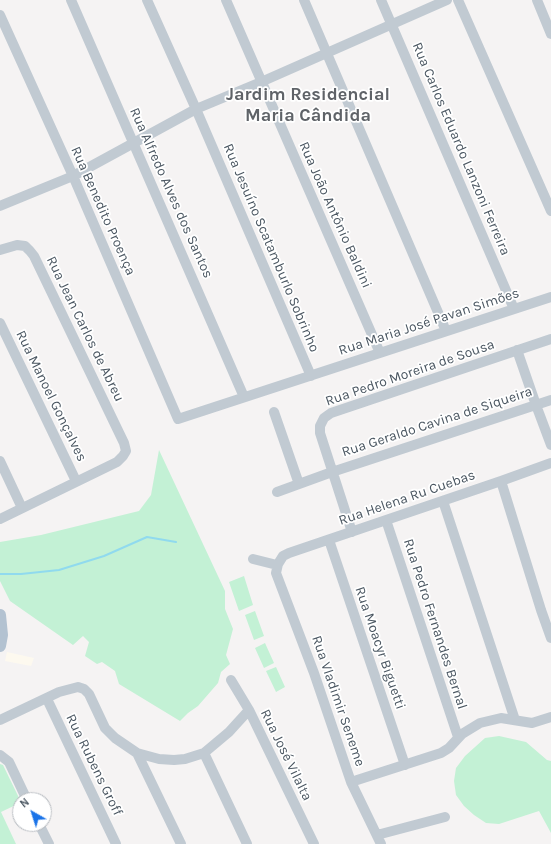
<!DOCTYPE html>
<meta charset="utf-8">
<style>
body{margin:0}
#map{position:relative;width:551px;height:844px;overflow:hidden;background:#f5f3f3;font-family:Karla,sans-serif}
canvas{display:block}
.north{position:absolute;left:12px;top:792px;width:40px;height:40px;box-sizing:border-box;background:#fff;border:1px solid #b7bbc0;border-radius:50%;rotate:321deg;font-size:11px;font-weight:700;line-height:16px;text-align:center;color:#4a5661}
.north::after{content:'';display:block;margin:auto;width:14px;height:18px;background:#1a73e8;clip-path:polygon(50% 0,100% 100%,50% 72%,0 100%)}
</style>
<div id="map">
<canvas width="551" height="844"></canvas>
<div class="north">N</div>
</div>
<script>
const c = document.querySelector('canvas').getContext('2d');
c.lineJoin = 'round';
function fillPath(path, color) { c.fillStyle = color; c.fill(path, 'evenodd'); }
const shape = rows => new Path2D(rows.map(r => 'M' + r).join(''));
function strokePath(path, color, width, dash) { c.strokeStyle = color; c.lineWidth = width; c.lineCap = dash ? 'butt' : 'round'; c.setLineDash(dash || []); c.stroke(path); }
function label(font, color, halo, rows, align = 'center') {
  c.font = font + ' Karla,sans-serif'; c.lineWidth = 3.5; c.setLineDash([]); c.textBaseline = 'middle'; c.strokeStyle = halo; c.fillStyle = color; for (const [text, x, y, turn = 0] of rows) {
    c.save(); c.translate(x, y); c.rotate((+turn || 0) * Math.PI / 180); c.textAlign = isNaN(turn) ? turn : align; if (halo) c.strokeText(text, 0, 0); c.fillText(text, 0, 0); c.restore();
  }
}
fillPath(shape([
 [7,652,34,658,31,666,5,661]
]), '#fdf9ef');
fillPath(shape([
 [159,450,225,591,225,609,233,629,226,655,230,664,221,672,218,683,198,706,188,713,180,721,119,684,115,671,102,662,97,664,85,656,89,642,83,636,73,645,10,601,0,581,0,542,41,535,139,511,151,495],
 [244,576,253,605,239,611,229,582],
 [255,611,264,636,254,640,245,615],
 [265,643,274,663,264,668,255,648],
 [276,667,285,687,276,692,266,671],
 [499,736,526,742,547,760,551,761,551,833,539,811,499,824,486,823,474,815,464,806,456,795,454,781,456,768,465,756,485,738],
 [0,764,3,765,20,800,20,803,1,812,16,844,0,844]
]), '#c3f1d5');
strokePath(shape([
 [0,574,21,574,59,570,104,556,147,537,176,542]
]), '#90daee', 2);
strokePath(shape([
 [71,0,244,397],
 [147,0,196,109,311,376],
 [226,0,380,353],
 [304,0,446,331],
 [381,0,514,309],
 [458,0,551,211],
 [537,0,551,34],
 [0,15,73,176,178,419,551,297],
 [0,206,73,176,196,109,261,82,447,0],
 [0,250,17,245,25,246,30,251,34,256,124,443,126,451,123,456,117,462,0,519],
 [0,323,76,481],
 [517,350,536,405,551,445],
 [274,412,299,484],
 [0,461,22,508],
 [501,481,541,610,551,638],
 [277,492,332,472,551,400],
 [443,501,515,720],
 [386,520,458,737],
 [352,532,320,433,320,426,324,418,331,413,551,339],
 [329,540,405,765],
 [253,559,277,565],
 [231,680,249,710,314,844],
 [47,699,116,844],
 [0,720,59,692,78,687,84,689,89,694,105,728,115,738,137,753,159,759,174,760,185,759,204,753,229,732,249,710],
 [137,753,181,844],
 [204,753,247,844],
 [0,755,9,762,27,800],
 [351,782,441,753,449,748,462,734,480,723,501,718,532,723,551,717],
 [39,824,49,844],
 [377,835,445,817],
 [381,844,351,782,314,673,276,573,278,564,283,556,289,553,501,481,551,463]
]), '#c1cad2', 10);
strokePath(shape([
 [0,615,2,635,0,646]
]), '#b3c2d1', 12);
label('14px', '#4a5661', '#fff', [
 ["Rua Carlos Eduardo Lanzoni Ferreira",461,149,67],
 ["Rua Alfredo Alves dos Santos",171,193,66],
 ["Rua Benedito Proença",103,211,66],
 ["Rua João Antônio Baldini",335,215,66],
 ["Rua Jesuíno Scatamburlo Sobrinho",271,248,67],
 ["Rua Maria José Pavan Simões",429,322,-18],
 ["Rua Jean Carlos de Abreu",85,329,64],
 ["Rua Pedro Moreira de Sousa",410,373,-19],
 ["Rua Manoel Gonçalves",51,396,64],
 ["Rua Geraldo Cavina de Siqueira",437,422,-18],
 ["Rua Helena Ru Cuebas",407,498,-19],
 ["Rua Pedro Fernandes Bernal",435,624,72],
 ["Rua Moacyr Biguetti",380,648,71],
 ["Rua Vladimir Seneme",338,701,71],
 ["Rua José Vilalta",286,755,64],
 ["Rua Rubens Groff",94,765,64]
]);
label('bold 18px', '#5f6368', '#fff', [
 ["Jardim Residencial",308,95],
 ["Maria Cândida",308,116]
]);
</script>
